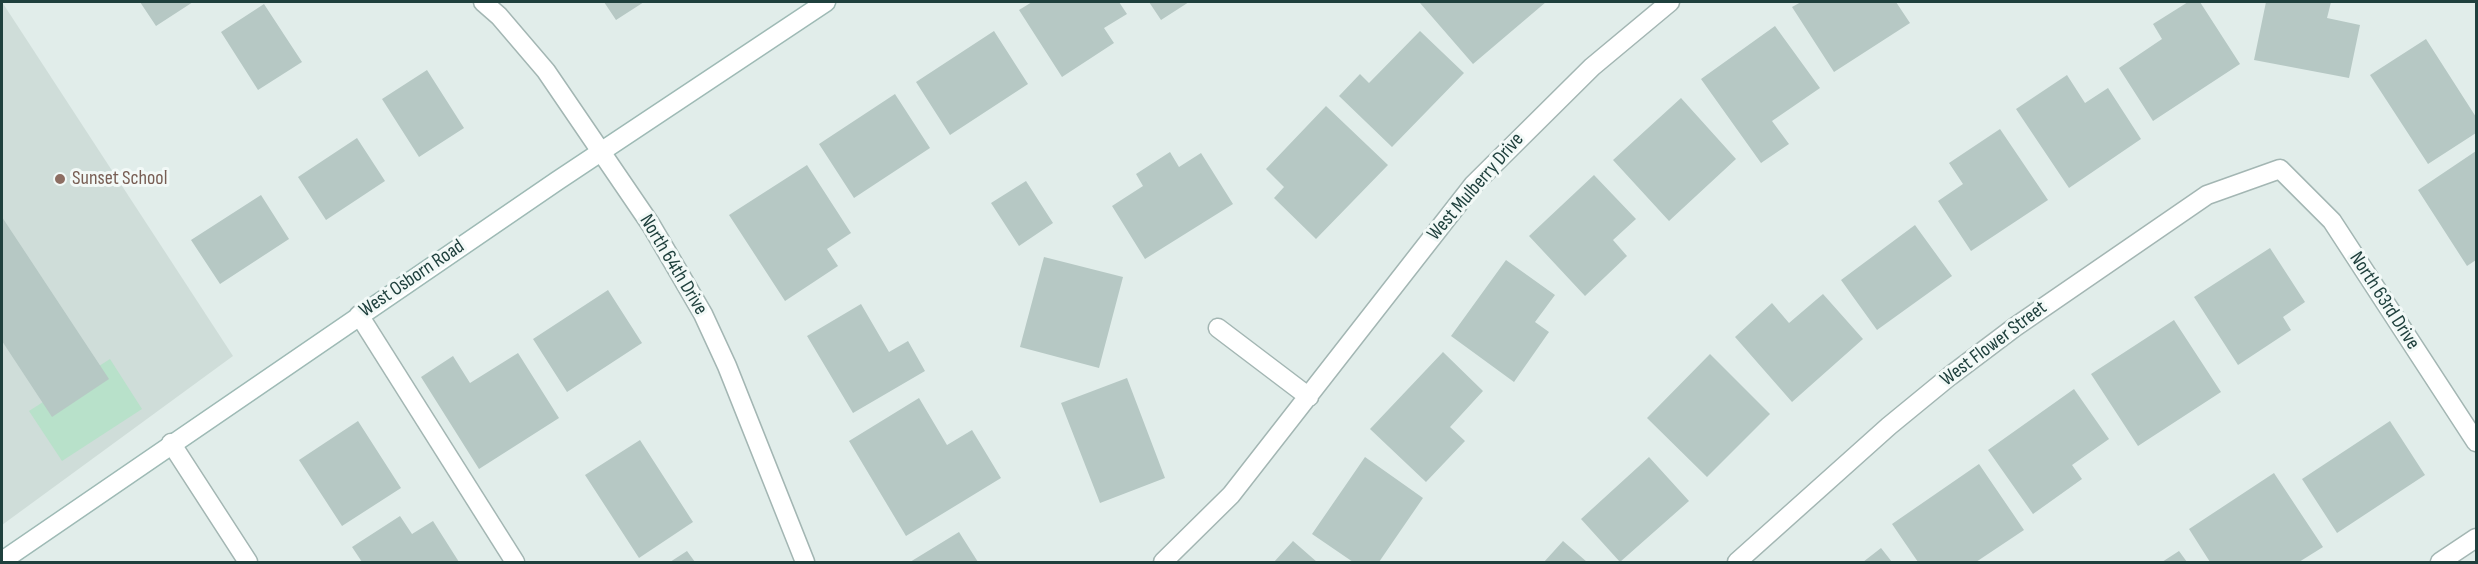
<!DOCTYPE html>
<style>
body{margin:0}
#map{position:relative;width:2478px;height:564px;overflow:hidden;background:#e1edea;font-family:"Sofia Sans Condensed",sans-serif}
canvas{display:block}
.frame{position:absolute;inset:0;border:3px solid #1f403d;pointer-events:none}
</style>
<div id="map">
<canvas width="2478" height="564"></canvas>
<div class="frame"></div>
</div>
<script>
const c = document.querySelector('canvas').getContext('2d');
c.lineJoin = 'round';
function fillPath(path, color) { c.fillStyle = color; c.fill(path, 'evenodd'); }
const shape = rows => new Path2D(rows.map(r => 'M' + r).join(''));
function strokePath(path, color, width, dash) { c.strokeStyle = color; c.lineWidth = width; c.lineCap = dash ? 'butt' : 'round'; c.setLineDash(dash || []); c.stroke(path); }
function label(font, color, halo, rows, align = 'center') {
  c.font = font + ' "Sofia Sans Condensed",sans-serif'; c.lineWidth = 6; c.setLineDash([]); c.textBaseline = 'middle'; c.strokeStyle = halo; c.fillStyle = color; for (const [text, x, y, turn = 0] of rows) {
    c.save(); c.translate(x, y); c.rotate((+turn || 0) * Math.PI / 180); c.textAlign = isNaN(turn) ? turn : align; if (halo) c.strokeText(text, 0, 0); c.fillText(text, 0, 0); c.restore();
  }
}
fillPath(shape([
 [2,2,233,356,2,525]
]), '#cfddd9');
fillPath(shape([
 [110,359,142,409,62,461,29,411]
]), '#b8e1ca');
fillPath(shape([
 [140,2,193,2,156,26],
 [604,2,644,2,616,20],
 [1032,2,1119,2,1127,14,1104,28,1114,43,1062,77,1019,10],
 [1149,2,1189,2,1161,20],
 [1422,2,1546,2,1473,64,1420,3],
 [1801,2,1896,2,1910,23,1834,72,1792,7],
 [2188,2,2200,2,2240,64,2153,121,2119,68,2162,39,2153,24],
 [2266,2,2331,2,2327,18,2360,25,2349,78,2254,60],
 [264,4,302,62,258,90,221,32],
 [1775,26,1820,88,1772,121,1789,144,1761,163,1701,79],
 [994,31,1028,84,950,135,916,82],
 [1420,31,1464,73,1392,147,1339,96,1360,74,1369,83],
 [2426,39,2476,117,2476,133,2428,164,2370,75],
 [427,70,464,128,419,157,382,99],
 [2067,75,2085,103,2108,88,2141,139,2069,188,2016,109],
 [895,94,930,148,854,198,819,144],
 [1681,98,1736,159,1669,221,1613,160],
 [1326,106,1388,165,1316,239,1274,198,1284,187,1266,169],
 [2000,129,2048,200,1971,251,1938,201,1963,184,1949,163],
 [357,138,385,181,326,220,298,177],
 [2476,151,2476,260,2467,266,2418,190],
 [1170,152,1179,167,1201,153,1233,204,1145,259,1112,206,1143,186,1136,174],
 [807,165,851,233,827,249,838,266,785,301,729,215],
 [1594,175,1636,219,1613,240,1627,256,1585,296,1529,236],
 [1026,181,1053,223,1019,246,991,203],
 [261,195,289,239,220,284,191,240],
 [2,217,109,379,52,417,2,341],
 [1915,225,1952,276,1877,330,1841,280],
 [2270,248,2305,302,2283,317,2291,330,2238,365,2194,297],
 [1044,257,1123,277,1099,368,1020,347],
 [1506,260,1555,295,1535,322,1549,332,1514,382,1451,336],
 [608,290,642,343,567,392,533,339],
 [1823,294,1863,339,1792,402,1735,337,1772,303,1789,323],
 [861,304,889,352,908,341,925,371,853,413,807,336],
 [2174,320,2221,392,2138,446,2091,374],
 [1443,352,1483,391,1450,427,1465,441,1426,482,1370,429],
 [518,353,559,418,479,469,421,377,453,356,470,383],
 [1710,354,1770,414,1707,477,1647,418],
 [1127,378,1165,478,1100,503,1061,403],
 [2074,389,2109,439,2072,465,2082,479,2033,514,1988,450],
 [919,398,947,445,972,430,1001,478,906,536,849,441],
 [358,421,401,488,342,526,299,460],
 [2390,421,2425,475,2337,533,2302,479],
 [640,440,693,522,639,558,585,475],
 [1365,457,1423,498,1379,562,1353,562,1312,534],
 [1649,457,1689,501,1620,562,1581,519],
 [1979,464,2024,530,1976,562,1918,562,1892,524],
 [2274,473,2323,547,2299,562,2210,562,2189,529],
 [400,516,412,534,433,521,459,562,362,562,352,547],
 [959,532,978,562,910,562],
 [1293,541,1317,562,1274,562],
 [1563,541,1587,562,1544,562],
 [1881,548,1892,562,1863,562],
 [687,551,695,562,670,562],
 [2179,551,2187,562,2162,562]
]), '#b6c8c4');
const lane = shape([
 [359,315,515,562]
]);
const street = shape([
 [483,2,499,16,546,71,651,225,678,271,703,314,727,366,805,562],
 [1218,328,1309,397],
 [171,443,248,562],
 [1163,562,1231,495,1473,185,1592,67,1670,2],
 [1737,562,1889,426,1950,376,2015,327,2207,195,2280,169,2332,221,2476,442],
 [2440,562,2476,538]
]);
const secondary = shape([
 [2,561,557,181,826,2]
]);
strokePath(lane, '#a3b6b3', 21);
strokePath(street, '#a3b6b3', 21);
strokePath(secondary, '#9ebab5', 21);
strokePath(lane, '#fff', 18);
strokePath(street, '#fff', 18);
strokePath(secondary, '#fff', 18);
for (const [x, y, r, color] of [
 [60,179,6,"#8d6e63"]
]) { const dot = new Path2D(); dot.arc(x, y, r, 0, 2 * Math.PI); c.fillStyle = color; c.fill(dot); strokePath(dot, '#f2f9f7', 2); }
label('20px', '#785e54', '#f2f9f7', [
 ["Sunset School",72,179]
], 'left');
label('20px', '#1f403d', '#f2f9f7', [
 ["West Mulberry Drive",1476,187,-49],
 ["North 64th Drive",673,265,59],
 ["West Osborn Road",412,279,-34],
 ["North 63rd Drive",2384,301,57],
 ["West Flower Street",1994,344,-37]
]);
</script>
